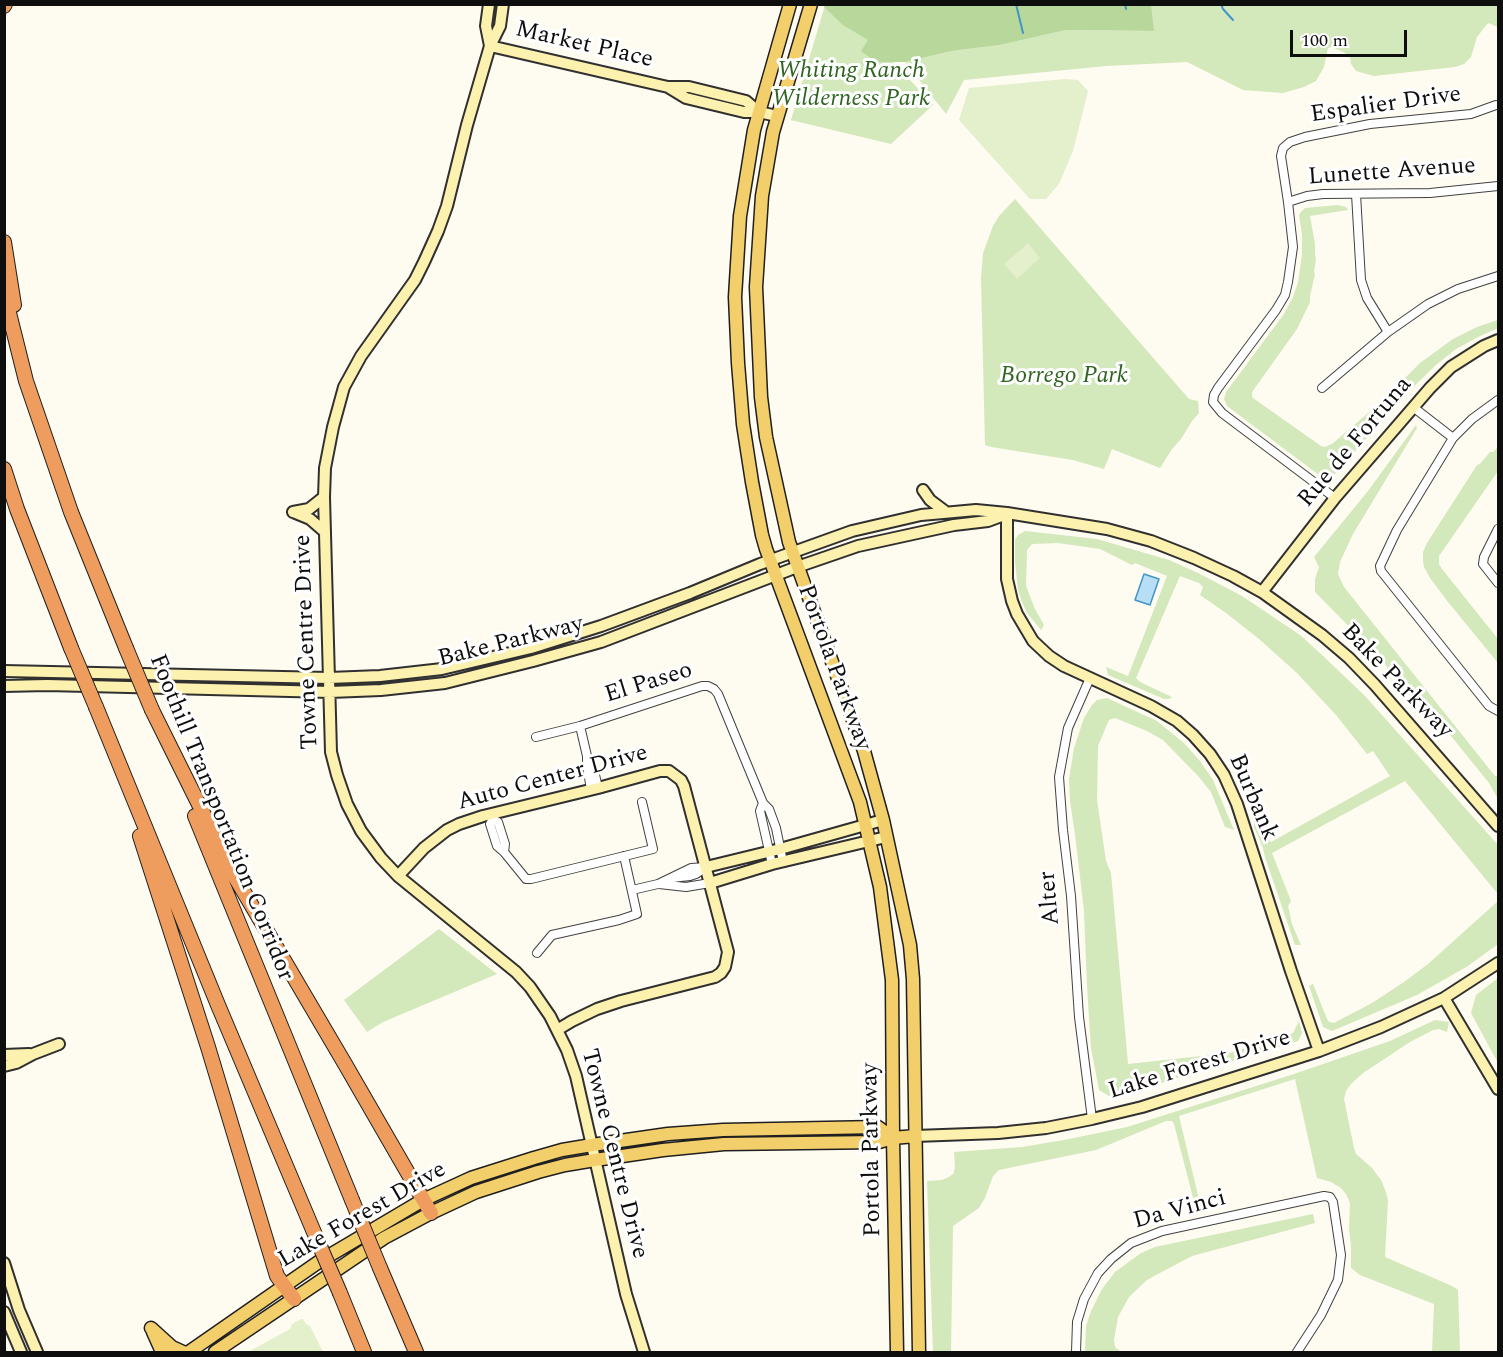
<!DOCTYPE html>
<style>
body{margin:0}
#map{position:relative;width:1503px;height:1357px;overflow:hidden;background:#fefbf0;font-family:Spectral,serif}
canvas{display:block}
.frame{position:absolute;inset:0;border:6px solid #0e0e0e;pointer-events:none}
.scale{position:absolute;left:1290px;top:30px;width:117px;height:27px;box-sizing:border-box;border:3px solid #0e0e0e;border-top:0;padding-left:8px;font-size:18px;line-height:21px;white-space:nowrap;color:#0e0e0e;-webkit-text-stroke:4px #fff;paint-order:stroke}
</style>
<div id="map">
<canvas width="1503" height="1357"></canvas>
<div class="frame"></div>
<div class="scale">100 m</div>
</div>
<script>
const c = document.querySelector('canvas').getContext('2d');
c.lineJoin = 'round';
function fillPath(path, color) { c.fillStyle = color; c.fill(path, 'evenodd'); }
const shape = rows => new Path2D(rows.map(r => 'M' + r).join(''));
function strokePath(path, color, width, dash) { c.strokeStyle = color; c.lineWidth = width; c.lineCap = dash ? 'butt' : 'round'; c.setLineDash(dash || []); c.stroke(path); }
function label(font, color, halo, rows, align = 'center') {
  c.font = font + ' Spectral,serif'; c.lineWidth = 6; c.setLineDash([]); c.textBaseline = 'middle'; c.strokeStyle = halo; c.fillStyle = color; for (const [text, x, y, turn = 0] of rows) {
    c.save(); c.translate(x, y); c.rotate((+turn || 0) * Math.PI / 180); c.textAlign = isNaN(turn) ? turn : align; if (halo) c.strokeText(text, 0, 0); c.fillText(text, 0, 0); c.restore();
  }
}
fillPath(shape([
 [825,5,1107,5,879,46,933,105,891,144,791,120],
 [1130,5,1498,5,1498,27,1488,23,1477,37,1471,57,1464,64,1455,67,1374,76,1356,71,1351,64,1350,57,1345,53,1332,47,1328,48,1324,67,1316,81,1304,87,1283,93,1243,90,1187,62,1106,66,964,80,946,114,905,62,952,51,1000,45,1066,30,1154,31],
 [1015,199,1189,399,1198,401,1199,413,1192,421,1181,439,1172,449,1160,468,1112,449,1104,469,1073,460,991,447,985,445,981,278,983,253,993,226,999,216],
 [1338,205,1346,207,1348,210,1310,216,1315,244,1315,256,1316,258,1314,272,1315,274,1310,296,1310,302,1297,329,1252,392,1252,396,1253,398,1321,446,1325,447,1332,444,1381,402,1420,363,1453,339,1477,327,1498,320,1498,328,1478,337,1456,349,1437,364,1403,397,1333,476,1326,478,1323,478,1227,406,1224,399,1226,392,1284,314,1293,297,1298,282,1302,255,1302,234,1299,215,1301,212,1305,208],
 [1416,425,1417,428,1353,534,1340,562,1338,574,1344,587,1495,776,1498,776,1498,799,1489,783,1434,715,1404,691,1398,684,1383,661,1315,592,1315,579,1319,567,1314,557,1368,491],
 [1498,447,1498,471,1439,556,1439,564,1442,569,1498,639,1498,663,1448,602,1430,578,1424,567,1423,561,1423,552,1427,543,1477,465,1480,464,1490,452,1493,452],
 [1025,531,1097,539,1169,560,1198,573,1242,596,1300,635,1321,654,1365,696,1498,845,1498,944,1468,966,1417,995,1332,1031,1323,1027,1309,986,1313,984,1327,1019,1329,1022,1334,1023,1372,1003,1404,982,1428,964,1497,902,1497,893,1405,781,1272,853,1291,901,1288,906,1292,924,1301,945,1295,945,1265,857,1263,848,1254,827,1254,822,1257,820,1262,833,1271,842,1390,776,1373,751,1367,754,1336,715,1297,673,1259,639,1226,613,1200,595,1203,587,1199,583,1180,576,1136,678,1140,682,1172,697,1169,699,1164,699,1108,675,1106,667,1128,676,1167,576,1135,563,1132,565,1100,549,1058,543,1032,544,1027,550,1026,586,1035,609,1044,625,1041,630,1027,613,1022,602,1018,590,1015,562,1015,540,1018,535],
 [1107,698,1157,721,1184,743,1200,761,1213,780,1234,830,1225,827,1211,792,1198,776,1163,740,1147,731,1115,718,1109,720,1098,746,1097,800,1106,861,1111,873,1128,1064,1229,1053,1293,1033,1299,1021,1302,1033,1298,1041,1151,1086,1109,1096,1099,1090,1091,1048,1087,987,1084,911,1075,834,1070,801,1069,779,1074,748,1084,718,1092,705,1097,700],
 [439,929,497,974,383,1022,367,1032,344,1000],
 [1498,978,1498,1063,1471,1013,1476,995],
 [1435,1020,1449,1022,1447,1032,1439,1029,1433,1030,1410,1042,1363,1073,1351,1084,1346,1091,1344,1099,1354,1148,1356,1154,1372,1168,1381,1180,1386,1192,1388,1200,1385,1257,1452,1286,1458,1290,1460,1352,1432,1352,1434,1304,1360,1275,1351,1268,1351,1246,1349,1229,1350,1203,1346,1194,1341,1188,1331,1182,1317,1178,1295,1079,1179,1116,1202,1212,1197,1213,1174,1124,1172,1121,1166,1121,1096,1150,999,1170,993,1176,985,1198,979,1208,953,1226,951,1352,933,1352,927,1181,942,1180,949,1177,954,1173,955,1166,954,1152,1022,1147,1064,1140,1127,1127,1294,1074,1390,1041],
 [1313,1214,1315,1223,1192,1256,1156,1275,1147,1280,1129,1297,1118,1317,1114,1340,1115,1347,1121,1352,1085,1352,1086,1326,1091,1311,1102,1289,1115,1272,1141,1253,1155,1247]
]), '#d3e8bb');
fillPath(shape([
 [825,5,1151,5,1154,31,1066,30,1000,45,952,51,905,62,876,62,861,51,868,40,843,25,824,7]
]), '#b8d89b');
fillPath(shape([
 [1065,79,1078,80,1088,91,1073,151,1059,184,1046,199,1030,199,959,120,969,88],
 [1028,243,1040,258,1017,279,1004,264],
 [301,1319,303,1319,306,1324,310,1326,323,1352,248,1352,290,1329,292,1324]
]), '#e4efcc');
const water = shape([
 [1144,574,1159,579,1150,605,1135,600,1144,574]
]);
fillPath(water, '#b7def4');
strokePath(water, '#4195c8', 1.5);
strokePath(shape([
 [1016,4,1023,33],
 [1125,4,1126,9],
 [1221,4,1223,9,1233,20]
]), '#4195c8', 2);
const street = shape([
 [1356,194,1361,280,1367,298,1388,332],
 [1288,202,1307,196,1323,194,1430,193,1498,186],
 [1322,388,1388,332,1428,304,1458,289,1498,276],
 [1498,400,1472,419,1453,438,1397,530,1380,566,1381,571,1489,706,1498,711],
 [1413,407,1453,438],
 [1335,498,1222,413,1213,402,1214,395,1218,388,1276,310,1285,295,1288,282,1293,247,1288,202,1281,156,1283,148,1290,142,1305,137,1370,124,1471,114,1496,105],
 [1498,529,1484,557,1483,564,1498,583],
 [1090,678,1068,728,1059,777,1063,830,1071,896,1079,1017,1092,1119],
 [580,726,587,756,593,766,598,788],
 [536,737,580,726,702,686,708,686,714,689,718,694,763,803,769,809,776,828,783,862],
 [587,758,587,765,591,790],
 [763,803,760,811,772,864],
 [492,816,493,819,498,822,505,844,504,852],
 [493,819,490,824,497,846,504,852,526,879,531,879,653,849,642,802],
 [671,878,690,876,696,874,705,868],
 [659,884,686,887,710,883],
 [632,890,658,884,691,868,706,867],
 [537,953,552,935,619,920,637,914,624,856],
 [1076,1352,1077,1322,1084,1299,1098,1273,1111,1259,1131,1243,1162,1231,1324,1196,1330,1197,1333,1202,1341,1255,1338,1280,1321,1315,1297,1352]
]);
const secondary = shape([
 [489,4,486,26,490,46],
 [503,4,500,26,490,46,467,125,447,206,438,231,424,262,415,280,361,356,344,387,333,427,325,468,324,497,331,752,337,775,347,804,361,831,381,858,398,876,516,972,530,987,550,1016,567,1050,576,1076,626,1294,644,1352],
 [490,46,668,87,689,87,746,101,759,112],
 [668,87,686,98,744,112,759,112,777,116],
 [923,490,930,500,946,512],
 [293,512,310,519,325,532],
 [293,512,309,509,324,497],
 [1007,513,1007,579,1012,601,1017,614,1033,641,1049,656,1064,666,1151,706,1177,721,1193,735,1210,754,1224,775,1237,804,1291,971,1319,1051],
 [1262,592,1335,498,1430,388,1451,367,1484,346,1498,340],
 [4,671,329,678,380,676,442,669,531,648,601,626,690,593,760,564,852,531,921,515,976,510,1007,513,1107,529,1151,541,1194,558,1233,576,1262,592,1322,635,1349,658,1375,685,1498,826],
 [4,686,47,685,330,692,381,690,445,683,533,661,601,642,797,567,858,546,954,525,988,521,1004,515],
 [706,867,780,849,883,820],
 [398,876,424,848,447,830,459,824,483,816,598,788,660,771,669,771,681,780,684,786,728,952,725,967,721,973,715,977,621,1001,597,1009,572,1021,557,1030],
 [710,883,772,864,886,837],
 [1444,998,1498,1089],
 [4,1055,29,1054],
 [4,1066,16,1063,33,1054,59,1044],
 [915,1136,998,1133,1046,1128,1092,1119,1142,1107,1319,1051,1381,1027,1444,998,1498,963],
 [4,1263,19,1310,37,1352],
 [4,1312,21,1352]
]);
const primary = shape([
 [790,4,754,130,740,216,735,297,738,363,743,424,752,482,762,535,766,549,860,802,880,887,892,980,893,1138,897,1352],
 [811,4,773,132,762,196,756,287,761,397,766,437,789,542,864,751,883,820,910,945,913,979,919,1352],
 [151,1328,172,1347,183,1352],
 [153,1332,162,1352],
 [189,1352,320,1261,423,1200,471,1178,534,1158,562,1150,592,1145,668,1134,723,1130,878,1127,893,1138],
 [215,1352,384,1238,431,1213,476,1192,538,1172,565,1165,595,1160,663,1150,724,1144,879,1142,893,1138,915,1136]
]);
const highway = shape([
 [4,6,5,4],
 [4,242,14,305],
 [4,293,26,381,71,512,126,648],
 [4,469,17,509,71,648],
 [96,707,218,1005,316,1237],
 [152,710,235,877,345,1064,431,1213],
 [195,816,352,1200],
 [140,836,208,1047,277,1276,294,1299],
 [380,1268,416,1352],
 [340,1293,364,1352]
]);
strokePath(street, '#414141', 10);
strokePath(secondary, '#303030', 14);
strokePath(primary, '#1f1f1f', 15);
strokePath(highway, '#1f1f1f', 16);
strokePath(street, '#fff', 8);
strokePath(secondary, '#fcf1ae', 10);
strokePath(primary, '#f3cf6c', 12);
strokePath(highway, '#ee9d5e', 14);
const highwayBridge = shape([
 [71,648,96,707],
 [126,648,152,710],
 [352,1200,380,1268],
 [316,1237,340,1293]
]);
strokePath(highwayBridge, '#1f1f1f', 16, []);
strokePath(highwayBridge, '#ee9d5e', 14);
label('24px', '#0e0e0e', '#fff', [
 ["Market Place",584,46,13],
 ["Espalier Drive",1386,106,-8],
 ["Lunette Avenue",1392,173,-4],
 ["Rue de Fortuna",1356,443,-50],
 ["Towne Centre Drive",308,642,-92],
 ["Bake Parkway",511,643,-14],
 ["Portola Parkway",833,668,70],
 ["Bake Parkway",1396,682,46],
 ["El Paseo",649,684,-17],
 ["Auto Center Drive",553,779,-15],
 ["Burbank",1252,798,67],
 ["Foothill Transportation Corridor",220,818,68],
 ["Alter",1051,898,-95],
 ["Lake Forest Drive",1200,1066,-17],
 ["Portola Parkway",873,1150,-91],
 ["Towne Centre Drive",613,1154,76],
 ["Da Vinci",1180,1211,-15],
 ["Lake Forest Drive",363,1216,-30]
]);
label('italic 24px', '#306421', '#fff', [
 ["Whiting Ranch",851,72],
 ["Wilderness Park",851,100],
 ["Borrego Park",1064,377]
]);
</script>
